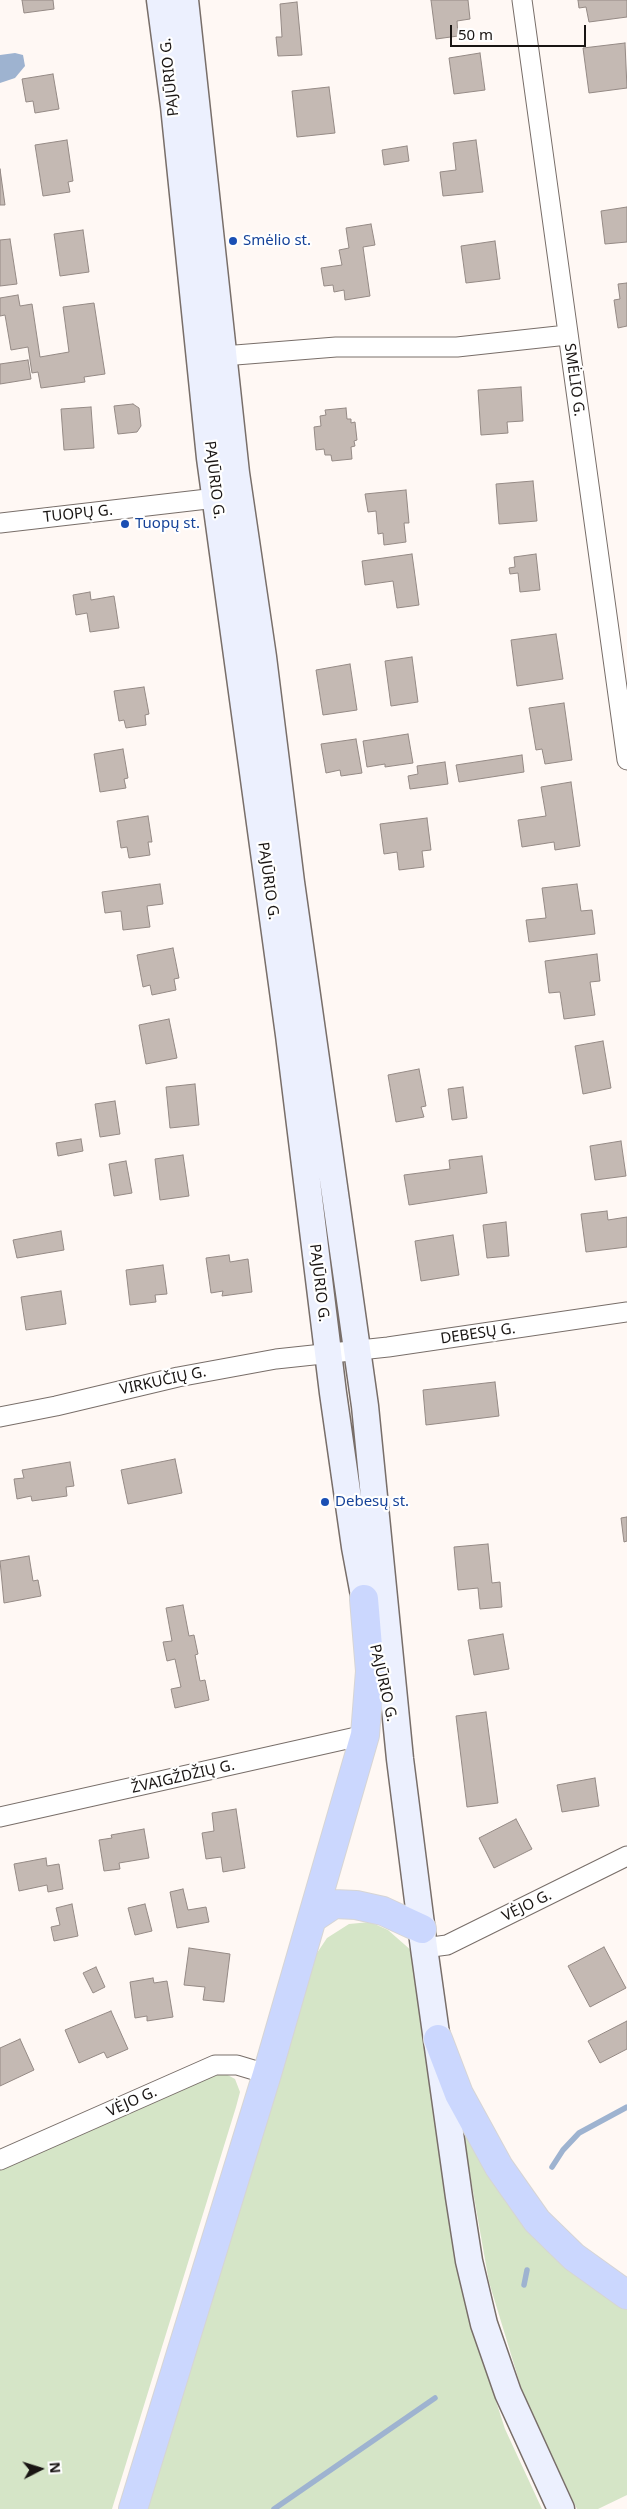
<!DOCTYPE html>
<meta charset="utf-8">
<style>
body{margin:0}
#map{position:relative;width:627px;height:2509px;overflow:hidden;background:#fff8f4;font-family:"Noto Sans",sans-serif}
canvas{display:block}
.north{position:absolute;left:15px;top:2444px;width:50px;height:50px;-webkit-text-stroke:4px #fff;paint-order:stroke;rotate:85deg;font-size:14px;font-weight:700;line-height:20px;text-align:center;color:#191513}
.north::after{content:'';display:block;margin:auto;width:18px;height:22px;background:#191513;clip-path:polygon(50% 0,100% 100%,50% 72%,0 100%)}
.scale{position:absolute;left:450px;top:25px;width:136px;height:22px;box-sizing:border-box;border:2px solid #191513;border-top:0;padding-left:6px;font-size:15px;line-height:18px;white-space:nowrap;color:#191513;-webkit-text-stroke:4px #fff;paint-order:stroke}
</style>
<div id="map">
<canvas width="627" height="2509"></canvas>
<div class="north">N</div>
<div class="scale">50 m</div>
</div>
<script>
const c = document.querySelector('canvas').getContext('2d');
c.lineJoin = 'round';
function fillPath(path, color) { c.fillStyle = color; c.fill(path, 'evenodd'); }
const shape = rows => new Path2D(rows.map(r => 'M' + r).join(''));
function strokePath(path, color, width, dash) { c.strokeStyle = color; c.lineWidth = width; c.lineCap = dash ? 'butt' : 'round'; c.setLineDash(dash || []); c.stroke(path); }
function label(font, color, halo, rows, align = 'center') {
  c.font = font + ' "Noto Sans",sans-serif'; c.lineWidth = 4.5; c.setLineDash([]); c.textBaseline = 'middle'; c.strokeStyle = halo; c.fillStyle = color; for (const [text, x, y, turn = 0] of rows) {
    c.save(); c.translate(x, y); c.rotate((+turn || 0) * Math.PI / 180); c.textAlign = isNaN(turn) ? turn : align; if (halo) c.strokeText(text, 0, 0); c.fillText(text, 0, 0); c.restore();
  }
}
fillPath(shape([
 [370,1922,388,1930,413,1952,473,2330,505,2429,542,2509,147,2509,315,1956,327,1938,349,1924],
 [222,2072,235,2079,240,2092,236,2107,112,2509,0,2509,0,2168],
 [461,2123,627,2308,627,2495,598,2509,577,2509,524,2397,489,2282]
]), '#d5e5c7');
fillPath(shape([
 [15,53,23,55,25,66,15,78,0,83,0,55]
]), '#9eb3d0');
strokePath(shape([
 [552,2167,563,2150,579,2133,627,2107],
 [524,2285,527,2270],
 [274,2509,435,2398]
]), '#9eb3d0', 5.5);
const building = shape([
 [22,0,53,0,54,9,24,13,22,0],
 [431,0,468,0,470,19,457,21,458,36,436,39,431,0],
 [578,0,627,0,627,17,589,22,586,7,579,8,578,0],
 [297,2,302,55,278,56,276,37,282,37,280,4,297,2],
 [625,43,627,88,589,93,583,48,625,43],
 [480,53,485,90,454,94,449,58,480,53],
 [53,74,59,109,35,113,33,101,26,102,22,79,53,74],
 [329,87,335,133,297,137,292,91,329,87],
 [67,140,73,181,68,182,70,192,43,196,35,145,67,140],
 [476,140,483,192,443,196,440,172,456,170,453,143,476,140],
 [407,146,409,161,384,165,382,150,407,146],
 [0,169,5,205,0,205,0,169],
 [627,207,627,242,605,244,601,211,627,207],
 [371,224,375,245,363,247,370,296,345,300,344,290,334,292,333,285,324,286,321,268,342,265,339,250,349,248,346,228,371,224],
 [83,230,89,272,60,276,54,234,83,230],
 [10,239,17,284,0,286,0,240,10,239],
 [495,241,500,279,466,283,461,246,495,241],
 [627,283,627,326,618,328,614,300,620,299,618,284,627,283],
 [18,295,20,306,32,304,40,357,69,352,63,307,94,303,105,374,84,377,85,382,41,388,38,372,32,373,28,347,11,350,5,315,0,316,0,298,18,295],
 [28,360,31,379,0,384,0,364,28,360],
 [521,387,523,421,507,422,508,433,481,435,478,390,521,387],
 [133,404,139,408,141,426,137,432,118,434,114,406,133,404],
 [91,407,94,448,64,450,61,409,91,407],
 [346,408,347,419,351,419,351,423,355,422,357,440,354,441,355,446,351,447,352,459,332,461,331,455,325,455,324,449,316,450,314,427,321,426,320,416,326,415,325,410,346,408],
 [533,481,537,521,499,524,496,484,533,481],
 [406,490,409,523,404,523,406,542,384,545,383,533,378,534,376,511,368,512,365,494,406,490],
 [412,554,419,605,397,608,393,581,365,585,362,561,412,554],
 [536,554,540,590,520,592,518,573,510,574,509,568,515,567,514,557,536,554],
 [90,592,91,600,114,596,119,628,90,632,87,613,76,615,73,595,90,592],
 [556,634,563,679,517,686,511,640,556,634],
 [412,657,418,702,391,706,385,661,412,657],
 [350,664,357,710,323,715,316,670,350,664],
 [144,687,149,714,145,715,146,725,126,728,124,720,119,721,114,691,144,687],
 [564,703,572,760,545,764,542,749,536,750,529,708,564,703],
 [408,734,413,763,385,767,385,764,367,767,363,741,408,734],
 [356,739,362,773,341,776,340,770,326,773,321,744,356,739],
 [123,749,128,778,124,779,126,788,100,792,94,754,123,749],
 [522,755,524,772,459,782,456,765,522,755],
 [445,762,448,784,410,789,408,776,418,774,417,766,445,762],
 [571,782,580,846,555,850,554,842,522,847,518,820,546,816,541,787,571,782],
 [148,816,152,842,148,842,150,855,129,858,127,847,121,848,117,821,148,816],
 [427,818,431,850,422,851,424,867,399,870,397,852,384,854,380,824,427,818],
 [160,884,163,904,147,906,150,927,123,930,121,911,105,913,102,892,160,884],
 [577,884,581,911,592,910,595,934,529,942,526,920,546,918,542,888,577,884],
 [173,948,179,978,174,979,176,990,152,995,150,985,143,987,137,955,173,948],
 [597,954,600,981,590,982,595,1015,564,1019,560,992,549,993,545,961,597,954],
 [169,1019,177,1058,146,1064,139,1025,169,1019],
 [603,1041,611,1088,583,1094,575,1046,603,1041],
 [419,1069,426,1106,421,1107,424,1117,396,1122,388,1075,419,1069],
 [195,1084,199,1125,170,1128,166,1087,195,1084],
 [463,1087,467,1118,452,1120,448,1089,463,1087],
 [115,1101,120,1134,100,1137,95,1104,115,1101],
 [81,1139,83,1151,58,1156,56,1143,81,1139],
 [621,1141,626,1176,595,1180,590,1146,621,1141],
 [183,1155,189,1196,160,1200,155,1159,183,1155],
 [482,1156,487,1193,409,1205,404,1175,450,1169,449,1160,482,1156],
 [126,1161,132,1193,114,1196,109,1164,126,1161],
 [607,1211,608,1220,627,1217,627,1247,586,1252,581,1214,607,1211],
 [506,1222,509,1256,487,1258,483,1225,506,1222],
 [61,1231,64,1250,17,1258,13,1240,61,1231],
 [453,1235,459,1275,421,1281,415,1241,453,1235],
 [229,1255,230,1262,248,1259,252,1292,222,1296,223,1291,211,1293,206,1258,229,1255],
 [163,1265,167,1294,155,1295,156,1302,130,1305,126,1270,163,1265],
 [61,1291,66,1324,26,1330,21,1297,61,1291],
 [495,1382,499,1416,426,1425,423,1390,495,1382],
 [175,1459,182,1493,128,1504,121,1470,175,1459],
 [70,1462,74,1486,66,1487,67,1496,32,1501,31,1496,17,1499,14,1479,24,1478,22,1470,70,1462],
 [627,1517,627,1541,624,1542,621,1518,627,1517],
 [488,1544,492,1583,500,1582,502,1607,480,1609,478,1588,458,1590,454,1547,488,1544],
 [29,1556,33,1581,38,1580,41,1596,4,1603,0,1561,29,1556],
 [183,1605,189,1636,194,1635,198,1654,195,1655,200,1681,205,1680,209,1700,175,1708,171,1689,181,1687,175,1659,167,1661,163,1642,172,1641,166,1608,183,1605],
 [503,1634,509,1669,474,1675,468,1640,503,1634],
 [486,1712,498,1803,467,1807,456,1716,486,1712],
 [595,1778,599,1806,562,1812,557,1785,595,1778],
 [236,1809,245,1868,223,1872,221,1857,206,1859,202,1833,214,1831,212,1813,236,1809],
 [516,1819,532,1849,494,1868,479,1838,516,1819],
 [144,1829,149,1858,119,1863,120,1869,104,1871,99,1840,112,1838,111,1835,144,1829],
 [46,1858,47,1866,59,1864,63,1889,48,1892,47,1885,19,1891,14,1864,46,1858],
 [183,1889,188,1910,206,1907,209,1922,177,1928,170,1892,183,1889],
 [72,1904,78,1936,54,1941,51,1927,60,1925,56,1908,72,1904],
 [145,1904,152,1931,135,1935,128,1908,145,1904],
 [604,1947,626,1988,590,2007,568,1966,604,1947],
 [189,1948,230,1954,224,2002,203,2000,205,1987,184,1985,189,1948],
 [96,1967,105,1987,93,1993,83,1973,96,1967],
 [153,1978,154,1983,167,1981,173,2017,147,2021,147,2016,135,2018,130,1982,153,1978],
 [111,2011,128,2049,107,2058,104,2052,79,2063,65,2030,111,2011],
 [627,2021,627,2049,600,2063,588,2041,627,2021],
 [20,2039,34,2070,0,2086,0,2048,20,2039]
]);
fillPath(building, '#c4b9b3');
strokePath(building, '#958a85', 1);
const minor = shape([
 [522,0,627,760],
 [223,356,336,347,457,347,567,335],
 [0,523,216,498],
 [0,1417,56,1406,178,1377,276,1359,388,1347,627,1312],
 [0,1817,365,1735],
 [424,1948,447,1945,627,1856],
 [0,2160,215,2065,237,2065,267,2074]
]);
const secondary = shape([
 [160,0,174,106,210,458,289,1035,333,1393,355,1547,369,1622],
 [185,0,236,473,263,657,291,882,365,1406,400,1759,424,1948,459,2197,469,2261,484,2324,508,2393,561,2509]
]);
const trunk = shape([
 [313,1918,334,1904,356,1905,383,1911,422,1929],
 [438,2039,459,2094,499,2167,537,2221,574,2257,627,2295],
 [133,2509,267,2074,365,1735,370,1671,364,1599]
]);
strokePath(minor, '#786e69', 21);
strokePath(secondary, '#786e69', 29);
strokePath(trunk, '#d6d5d5', 30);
strokePath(minor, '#fff', 19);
strokePath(secondary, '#ecf0fe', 26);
strokePath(trunk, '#cbd7fe', 28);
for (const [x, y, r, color] of [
 [233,241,5,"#1a4fb4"],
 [125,524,5,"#1a4fb4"],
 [325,1502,5,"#1a4fb4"]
]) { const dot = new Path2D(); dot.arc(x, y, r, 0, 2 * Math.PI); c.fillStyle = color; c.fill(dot); strokePath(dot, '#fff', 2); }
label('15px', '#191513', '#fff', [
 ["PAJŪRIO G.",170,77,-96],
 ["SMĖLIO G.",574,380,82],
 ["PAJŪRIO G.",214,480,83],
 ["TUOPŲ G.",78,514,-6],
 ["PAJŪRIO G.",268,881,82],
 ["PAJŪRIO G.",319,1283,83],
 ["DEBESŲ G.",478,1334,-8],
 ["VIRKUČIŲ G.",163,1381,-12],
 ["PAJŪRIO G.",383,1683,77],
 ["ŽVAIGŽDŽIŲ G.",183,1777,-13],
 ["VĖJO G.",527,1906,-26],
 ["VĖJO G.",132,2102,-24]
]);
label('15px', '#164399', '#fff', [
 ["Smėlio st.",243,241],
 ["Tuopų st.",135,524],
 ["Debesų st.",335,1502]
], 'left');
</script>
